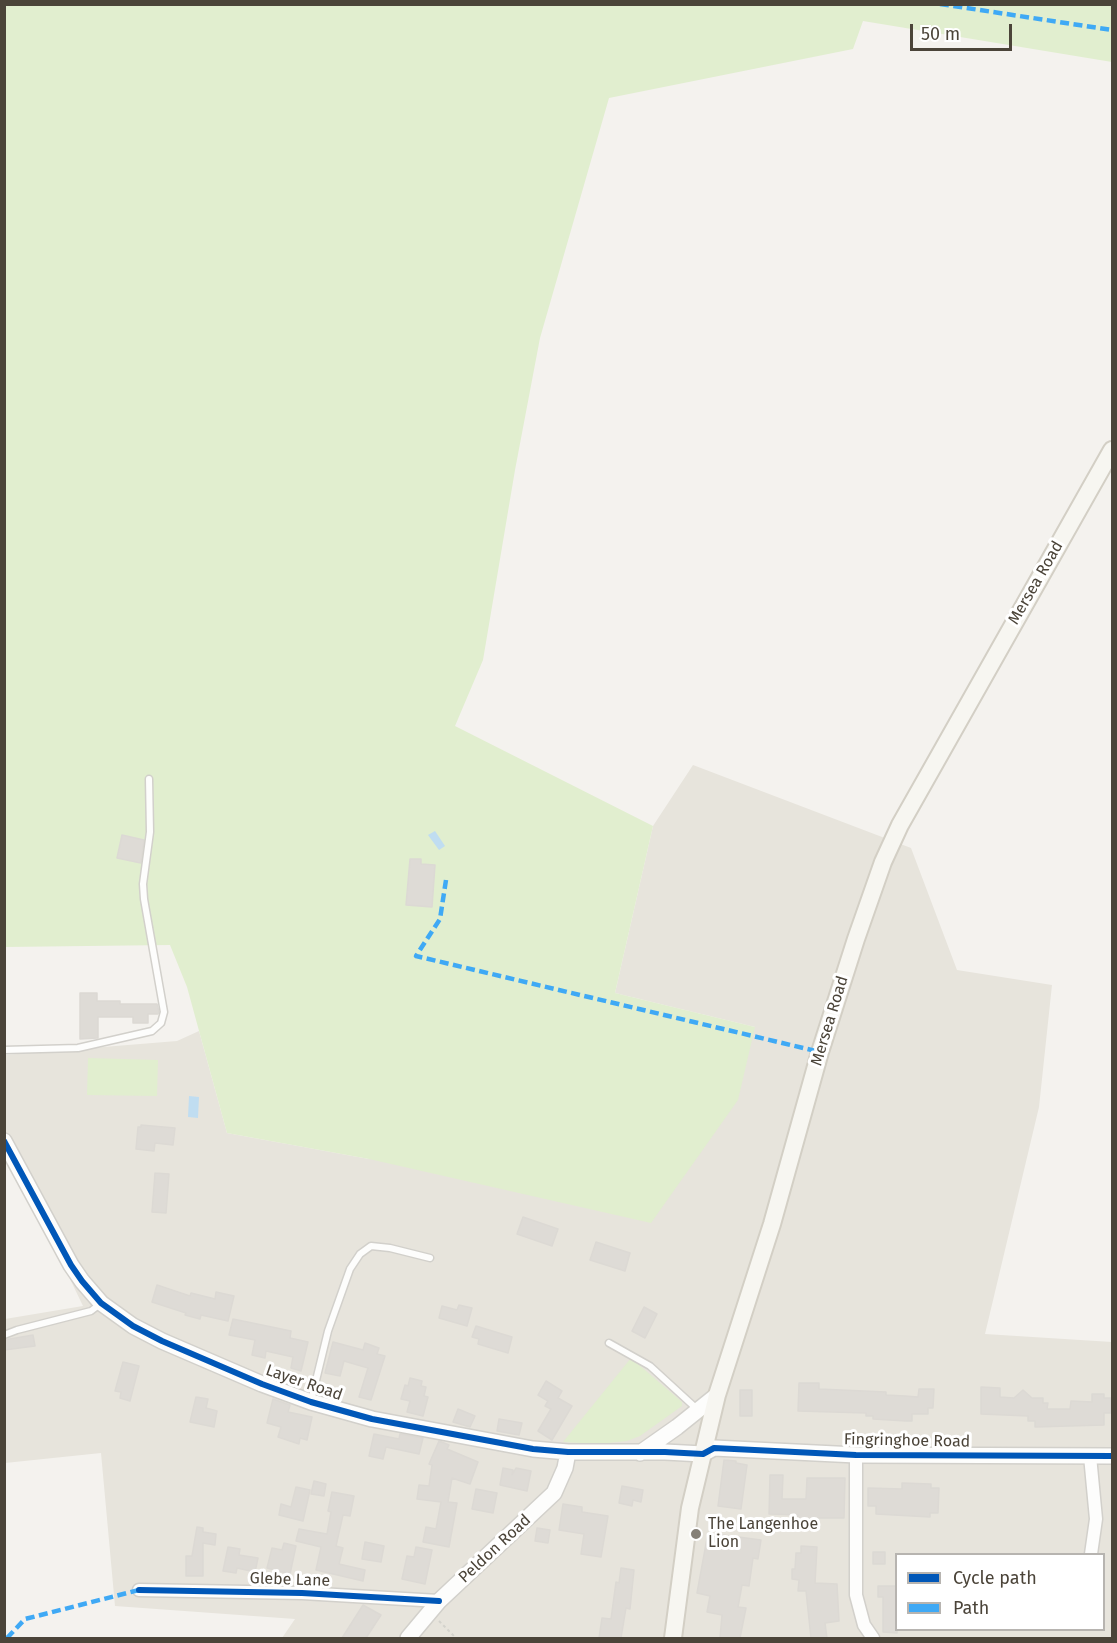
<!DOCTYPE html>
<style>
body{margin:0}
#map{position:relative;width:1117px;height:1643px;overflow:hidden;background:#f4f2ee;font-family:"Fira Sans",sans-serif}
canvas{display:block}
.frame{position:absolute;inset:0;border:6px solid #4b4439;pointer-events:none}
.legend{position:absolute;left:895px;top:1553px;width:210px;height:78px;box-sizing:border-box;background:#fff;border:2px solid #b7b4b0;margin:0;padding:8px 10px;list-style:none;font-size:18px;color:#4b4439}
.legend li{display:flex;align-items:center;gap:12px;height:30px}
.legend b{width:30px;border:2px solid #b7b4b0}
.scale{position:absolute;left:910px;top:24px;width:102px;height:27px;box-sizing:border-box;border:3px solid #4b4439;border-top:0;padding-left:8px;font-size:18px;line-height:21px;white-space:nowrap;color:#4b4439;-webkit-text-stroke:4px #fff;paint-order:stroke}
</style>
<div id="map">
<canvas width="1117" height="1643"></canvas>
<div class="frame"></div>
<ul class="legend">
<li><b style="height:8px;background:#0057b8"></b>Cycle path</li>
<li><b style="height:8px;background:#3fa9f5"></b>Path</li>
</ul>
<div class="scale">50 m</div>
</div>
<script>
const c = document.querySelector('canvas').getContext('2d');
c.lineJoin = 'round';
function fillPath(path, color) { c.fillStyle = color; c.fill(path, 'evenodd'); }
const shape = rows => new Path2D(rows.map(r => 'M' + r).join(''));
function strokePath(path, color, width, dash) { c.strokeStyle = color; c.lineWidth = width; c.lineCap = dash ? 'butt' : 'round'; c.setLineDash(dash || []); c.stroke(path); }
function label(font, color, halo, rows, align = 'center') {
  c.font = font + ' "Fira Sans",sans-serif'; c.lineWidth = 6; c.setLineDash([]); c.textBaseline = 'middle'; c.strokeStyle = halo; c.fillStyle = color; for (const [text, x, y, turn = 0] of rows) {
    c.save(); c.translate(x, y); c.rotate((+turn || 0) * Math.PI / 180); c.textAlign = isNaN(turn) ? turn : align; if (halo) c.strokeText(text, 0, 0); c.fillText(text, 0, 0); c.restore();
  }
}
fillPath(shape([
 [693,765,911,848,957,970,1052,985,1039,1107,985,1334,1112,1342,1112,1638,282,1638,295,1619,115,1606,101,1453,5,1463,5,1319,83,1306,5,1144,5,1055,177,1041,199,1031,227,1133,369,1159,755,1027,615,993,653,826],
 [896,1554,1104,1554,1104,1630,896,1630]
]), '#e7e4dc');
fillPath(shape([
 [4,5,1112,5,1112,62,863,21,853,49,609,98,540,338,515,470,483,660,455,726,653,826,615,993,755,1027,738,1100,651,1223,369,1159,227,1133,187,987,170,945,5,947],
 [88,1058,158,1060,157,1096,87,1095],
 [631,1358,682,1402,682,1406,640,1436,627,1441,599,1444,563,1442]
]), '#e1eecf');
fillPath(shape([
 [435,831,445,846,439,850,428,835],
 [189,1096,199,1097,198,1118,188,1117]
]), '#c0ddf1');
const building = shape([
 [122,835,144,840,141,863,117,858,122,835],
 [410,859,421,859,421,864,435,865,432,907,406,905,410,859],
 [80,993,97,993,97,1001,120,1001,120,1004,157,1004,159,1012,158,1014,148,1014,148,1023,133,1023,133,1017,98,1017,98,1038,80,1039,80,993],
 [141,1125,175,1128,173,1145,155,1143,154,1151,136,1149,138,1127,141,1127,141,1125],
 [155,1173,169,1174,166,1213,152,1212,155,1173],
 [523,1217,558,1229,552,1246,517,1234,523,1217],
 [596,1242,630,1253,625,1271,590,1260,596,1242],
 [157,1285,190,1296,191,1293,215,1299,216,1292,234,1296,228,1321,201,1315,200,1319,185,1315,186,1313,152,1302,157,1285],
 [459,1305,472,1308,467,1326,439,1318,442,1306,457,1310,459,1305],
 [644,1307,657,1314,645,1338,632,1331,644,1307],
 [233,1319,291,1331,290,1338,308,1342,301,1371,291,1368,293,1357,266,1351,265,1358,252,1355,255,1340,229,1335,233,1319],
 [476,1326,512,1337,508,1353,478,1344,479,1339,472,1337,476,1326],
 [33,1335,35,1346,4,1350,4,1340,33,1335],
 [333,1342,363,1350,365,1343,379,1348,377,1354,385,1356,371,1400,359,1397,368,1368,344,1361,340,1376,325,1373,333,1342],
 [123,1362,139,1366,130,1401,120,1398,121,1392,115,1391,123,1362],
 [410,1378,422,1381,421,1386,426,1387,424,1396,428,1397,423,1416,407,1412,410,1401,401,1399,405,1385,408,1386,410,1378],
 [546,1381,562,1391,558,1398,572,1406,552,1440,538,1431,551,1409,545,1406,548,1401,538,1395,546,1381],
 [799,1383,819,1383,819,1389,886,1392,886,1395,905,1396,918,1397,919,1389,934,1389,933,1408,928,1408,928,1414,912,1414,912,1421,906,1421,873,1419,873,1416,866,1416,866,1413,798,1411,799,1383],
 [981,1387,1000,1388,1000,1397,1014,1398,1023,1390,1032,1398,1043,1398,1043,1403,1048,1403,1047,1409,1070,1409,1071,1401,1092,1402,1092,1394,1104,1394,1104,1398,1111,1398,1111,1413,1104,1413,1104,1425,1035,1427,1035,1421,1028,1421,1028,1416,981,1414,981,1387],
 [740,1390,752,1390,752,1416,740,1416,740,1390],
 [196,1397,208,1399,206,1408,217,1411,214,1427,190,1422,196,1397],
 [273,1399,290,1405,288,1412,312,1417,307,1440,300,1438,299,1444,278,1437,281,1427,267,1423,273,1399],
 [458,1409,475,1416,470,1427,453,1422,458,1409],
 [499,1419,522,1423,519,1435,497,1431,499,1419],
 [374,1434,399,1439,400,1434,423,1438,419,1454,386,1447,383,1459,369,1456,374,1434],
 [439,1441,449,1445,447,1449,478,1462,470,1484,452,1478,448,1502,457,1503,449,1547,423,1542,426,1527,436,1529,441,1502,417,1499,419,1485,429,1486,432,1465,429,1464,439,1441],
 [724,1460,736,1461,736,1463,747,1465,741,1509,718,1506,724,1460],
 [503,1468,513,1470,512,1475,516,1468,531,1471,527,1491,500,1485,503,1468],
 [770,1475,783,1475,782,1499,806,1499,807,1478,845,1478,844,1518,817,1518,817,1523,797,1523,798,1515,769,1514,770,1475],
 [314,1481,326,1484,324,1496,311,1494,314,1481],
 [902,1483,931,1484,931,1488,939,1488,938,1513,930,1513,930,1517,876,1514,876,1506,868,1506,868,1488,902,1489,902,1483],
 [622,1486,643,1490,641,1502,633,1500,632,1506,619,1503,622,1486],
 [296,1487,310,1490,303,1521,279,1515,281,1504,291,1507,296,1487],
 [476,1489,497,1493,493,1513,472,1509,476,1489],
 [332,1492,354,1496,350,1516,343,1515,336,1546,343,1548,339,1564,365,1570,363,1581,316,1570,321,1547,296,1541,299,1529,327,1534,331,1512,328,1511,332,1492],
 [563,1504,582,1507,582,1512,608,1516,601,1557,581,1554,584,1534,559,1530,563,1504],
 [197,1527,203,1528,203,1532,216,1534,215,1545,203,1543,203,1576,186,1576,186,1556,192,1556,197,1527],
 [537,1528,550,1530,548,1543,535,1541,537,1528],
 [708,1533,761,1540,758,1559,753,1558,749,1586,742,1585,738,1607,746,1608,740,1638,720,1638,722,1615,707,1612,710,1596,697,1593,708,1533],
 [365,1542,384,1546,381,1562,362,1559,365,1542],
 [284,1543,296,1546,290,1574,267,1568,272,1548,282,1550,284,1543],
 [801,1546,817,1547,815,1583,837,1584,839,1621,825,1623,827,1638,811,1638,806,1591,798,1591,799,1580,792,1579,792,1569,795,1569,796,1553,801,1553,801,1546],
 [228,1547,240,1549,239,1555,258,1558,255,1572,237,1568,236,1573,223,1571,228,1547],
 [416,1547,432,1550,425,1584,402,1579,407,1556,414,1557,416,1547],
 [873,1552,885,1552,885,1564,873,1564,873,1552],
 [621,1568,634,1570,630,1609,626,1608,621,1638,599,1638,602,1618,611,1619,616,1582,619,1583,621,1568],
 [878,1586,897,1586,897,1633,883,1632,883,1597,878,1597,878,1586],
 [363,1605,381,1615,366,1638,342,1638,363,1605]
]);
fillPath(building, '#dedbd6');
strokePath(building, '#dcd9d4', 1.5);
const service = shape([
 [4,1050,78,1048,152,1031,161,1023,164,1012,144,899,143,884,150,832,149,779],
 [4,1335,17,1330,91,1311,100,1304],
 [609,1343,650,1366,698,1410],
 [311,1401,328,1331,350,1269,360,1254,371,1246,390,1248,430,1258]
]);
const minor = shape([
 [856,1455,856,1595,864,1625,873,1638],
 [1090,1456,1096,1519,1091,1554],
 [139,1590,302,1593,439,1601]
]);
const tertiary = shape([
 [4,1141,71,1265,82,1281,101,1303,133,1326,162,1341,262,1384,311,1402,372,1419,533,1449,568,1452,665,1452,703,1454,714,1448,856,1455,1112,1456],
 [640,1453,677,1427,717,1395],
 [408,1638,439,1601,554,1493,565,1468,568,1452]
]);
const secondary = shape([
 [673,1638,690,1508,717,1395,772,1224,820,1052,856,939,883,862,900,825,1112,450]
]);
strokePath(service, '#d2d0cb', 9);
strokePath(minor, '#d2d0cb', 15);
strokePath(tertiary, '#d2d0cb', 18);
strokePath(secondary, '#d3cfc5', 20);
strokePath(shape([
 [439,1621,456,1638]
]), '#d3d2cc', 2, [3, 3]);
strokePath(service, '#fdfdfc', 6);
strokePath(minor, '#fdfdfc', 12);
strokePath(tertiary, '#fdfdfc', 15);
strokePath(secondary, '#f7f6f1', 16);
strokePath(shape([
 [940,4,1112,30],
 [446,880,440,919,416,956,820,1052],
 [7,1638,25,1619,139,1590]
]), '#3fa9f5', 4.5, [9, 4.5]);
strokePath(shape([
 [4,1141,71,1265,82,1281,101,1303,133,1326,162,1341,262,1384,311,1402,372,1419,533,1449,568,1452,665,1452,703,1454,714,1448,856,1455,1112,1456],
 [139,1590,302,1593,439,1601]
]), '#0057b8', 6);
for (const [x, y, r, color] of [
 [696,1534,6,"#868178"]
]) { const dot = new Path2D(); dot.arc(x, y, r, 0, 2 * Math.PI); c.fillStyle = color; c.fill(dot); strokePath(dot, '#fff', 2); }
label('16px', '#4b4439', '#fff', [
 ["Mersea Road",1036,583,-60],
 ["Mersea Road",830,1021,-73],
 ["Layer Road",304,1383,19],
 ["Fingringhoe Road",907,1441,1],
 ["Peldon Road",495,1549,-43],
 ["Glebe Lane",290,1580,2]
]);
label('16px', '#4b4439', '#fff', [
 ["The Langenhoe",708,1525],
 ["Lion",708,1543]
], 'left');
</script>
